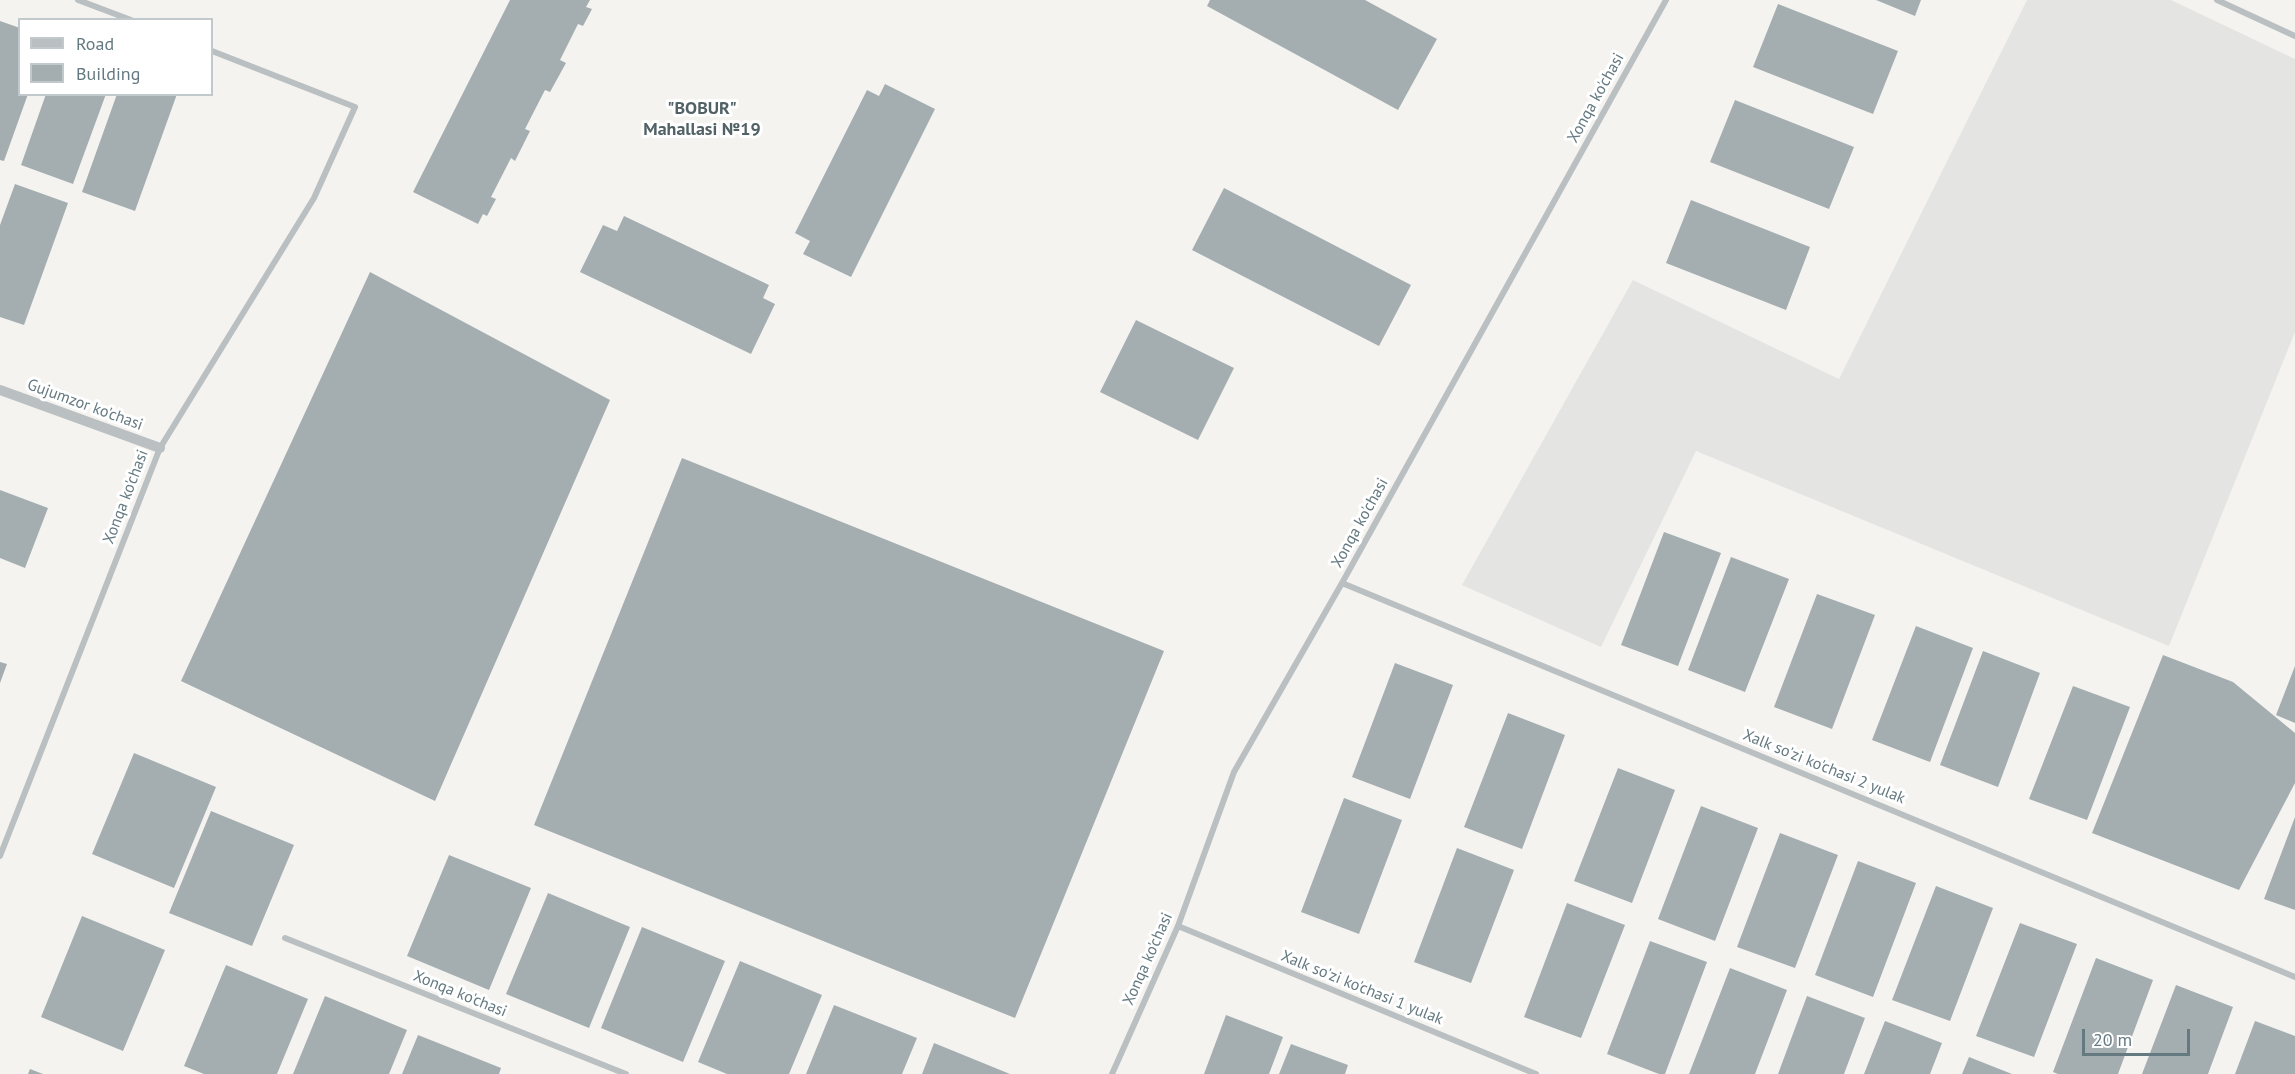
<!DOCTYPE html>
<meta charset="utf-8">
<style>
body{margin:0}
#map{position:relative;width:2295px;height:1074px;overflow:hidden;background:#f4f3f0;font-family:"PT Sans",sans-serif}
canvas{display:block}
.legend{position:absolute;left:18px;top:18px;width:195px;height:78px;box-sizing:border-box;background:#fff;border:2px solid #c1c9cc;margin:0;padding:8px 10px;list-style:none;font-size:18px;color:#647980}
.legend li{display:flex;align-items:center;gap:12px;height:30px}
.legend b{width:30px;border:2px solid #c1c9cc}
.scale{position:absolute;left:2082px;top:1029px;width:108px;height:27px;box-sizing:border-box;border:3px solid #647980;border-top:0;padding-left:8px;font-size:18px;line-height:21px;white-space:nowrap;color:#647980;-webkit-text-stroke:4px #fff;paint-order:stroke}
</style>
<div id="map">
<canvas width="2295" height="1074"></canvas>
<ul class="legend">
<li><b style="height:8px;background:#bac0c2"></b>Road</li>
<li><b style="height:16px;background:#a4aeb1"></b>Building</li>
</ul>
<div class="scale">20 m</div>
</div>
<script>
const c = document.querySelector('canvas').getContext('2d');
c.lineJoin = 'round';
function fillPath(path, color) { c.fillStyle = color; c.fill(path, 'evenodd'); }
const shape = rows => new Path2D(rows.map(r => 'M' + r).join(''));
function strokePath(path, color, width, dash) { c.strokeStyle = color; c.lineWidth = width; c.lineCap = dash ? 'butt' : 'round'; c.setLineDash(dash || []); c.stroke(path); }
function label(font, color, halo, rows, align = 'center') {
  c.font = font + ' "PT Sans",sans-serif'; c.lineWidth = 6; c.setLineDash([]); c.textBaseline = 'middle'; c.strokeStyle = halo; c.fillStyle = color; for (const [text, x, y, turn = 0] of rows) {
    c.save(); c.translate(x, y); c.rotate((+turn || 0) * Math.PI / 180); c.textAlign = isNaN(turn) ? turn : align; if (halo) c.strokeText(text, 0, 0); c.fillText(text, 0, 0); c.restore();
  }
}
fillPath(shape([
 [2027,0,2171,0,2295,59,2295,332,2169,646,1696,451,1601,647,1462,585,1633,280,1839,379]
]), '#e4e5e3');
fillPath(shape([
 [510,0,590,0,586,7,592,9,583,26,578,24,560,60,566,63,550,92,545,90,525,129,530,131,515,161,511,158,491,197,496,199,487,216,483,214,478,224,413,192],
 [1210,0,1365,0,1437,39,1398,110,1207,6],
 [1876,0,1921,0,1915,16],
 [1778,4,1898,51,1873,114,1753,67],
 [0,21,20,28,20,94,28,94,4,161,0,160],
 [885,84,935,109,851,277,803,254,810,241,795,233,867,90,879,96],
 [46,94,106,94,73,184,21,165],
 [117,94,177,94,135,211,82,192],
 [1735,100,1854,147,1829,209,1710,162],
 [15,184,68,203,24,325,0,317,0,225],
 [1224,188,1411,285,1379,346,1192,250],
 [1691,200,1810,247,1786,310,1666,263],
 [624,216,769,285,763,298,775,304,751,354,580,272,603,225,617,231],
 [370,272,610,400,435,801,181,681],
 [1136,320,1234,368,1198,440,1100,392],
 [682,458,1164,651,1015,1018,534,825],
 [0,490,48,508,25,568,0,558],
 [1664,532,1721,553,1678,666,1621,645],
 [1731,557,1789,579,1745,692,1688,670],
 [1817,594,1875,615,1832,729,1774,707],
 [1916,626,1973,648,1930,762,1872,740],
 [1983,651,2040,673,1998,787,1940,765],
 [2163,655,2233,682,2295,733,2295,783,2239,890,2092,833],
 [0,662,7,664,0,683],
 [1395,663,1453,685,1410,799,1352,777],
 [2295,666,2295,723,2276,715],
 [2073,686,2130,707,2087,820,2029,799],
 [1508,713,1565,735,1522,849,1464,827],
 [134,753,216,787,174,888,92,854],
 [1618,768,1675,790,1632,903,1574,881],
 [1344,798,1402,820,1359,934,1301,912],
 [1701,806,1758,828,1715,941,1658,919],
 [211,811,294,845,252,946,169,913],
 [2295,817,2295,910,2264,899],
 [1780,833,1838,855,1795,968,1737,947],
 [1457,848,1514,870,1471,983,1414,962],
 [449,855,531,888,489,990,407,956],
 [1858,861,1916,883,1873,997,1815,975],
 [1936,886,1993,908,1950,1021,1892,1000],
 [548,893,630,927,589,1028,506,994],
 [1567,903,1625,925,1581,1038,1524,1017],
 [82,916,165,950,123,1051,41,1017],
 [2020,923,2077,944,2034,1057,1976,1036],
 [642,927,725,961,683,1062,601,1028],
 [1650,941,1707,962,1665,1074,1659,1074,1607,1054],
 [2096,958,2153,980,2118,1074,2058,1074,2053,1072],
 [740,961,822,995,789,1074,727,1074,698,1062],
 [226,965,308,999,277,1074,204,1074,184,1066],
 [1730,968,1787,990,1755,1074,1689,1074],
 [2176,985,2233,1007,2208,1074,2142,1074],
 [325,996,407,1030,389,1074,293,1074],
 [1807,996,1865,1018,1844,1074,1778,1074],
 [834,1005,917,1038,902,1074,806,1074],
 [1226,1015,1283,1037,1269,1074,1204,1074],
 [1885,1021,1942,1043,1930,1074,1864,1074],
 [2255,1021,2295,1036,2295,1074,2235,1074],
 [418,1035,501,1068,499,1074,402,1074],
 [934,1043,1010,1074,922,1074],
 [1291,1044,1348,1065,1345,1074,1279,1074],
 [1969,1057,2012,1074,1962,1074],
 [30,1069,43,1074,28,1074]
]), '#a4aeb1');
strokePath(shape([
 [78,0,131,20],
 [2217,0,2295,36],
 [1342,583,2295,977],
 [0,856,160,448,314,198,355,107,212,51],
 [1178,926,1536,1074],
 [285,938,626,1074],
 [1112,1074,1178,926,1234,772,1342,583,1666,0]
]), '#bac0c2', 6);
strokePath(shape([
 [0,390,160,448]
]), '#bac0c2', 10);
label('16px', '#647980', '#fff', [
 ["Xonqa ko'chasi",1596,98,-61],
 ["Gujumzor ko'chasi",85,405,20],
 ["Xonqa ko'chasi",126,497,-69],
 ["Xonqa ko'chasi",1360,523,-61],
 ["Xalk so'zi ko'chasi 2 yulak",1824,767,22],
 ["Xonqa ko'chasi",1148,959,-66],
 ["Xalk so'zi ko'chasi 1 yulak",1362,988,22],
 ["Xonqa ko'chasi",460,994,22]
]);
label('bold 18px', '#516165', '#fff', [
 ["\"BOBUR\"",702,109],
 ["Mahallasi №19",702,130]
]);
</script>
